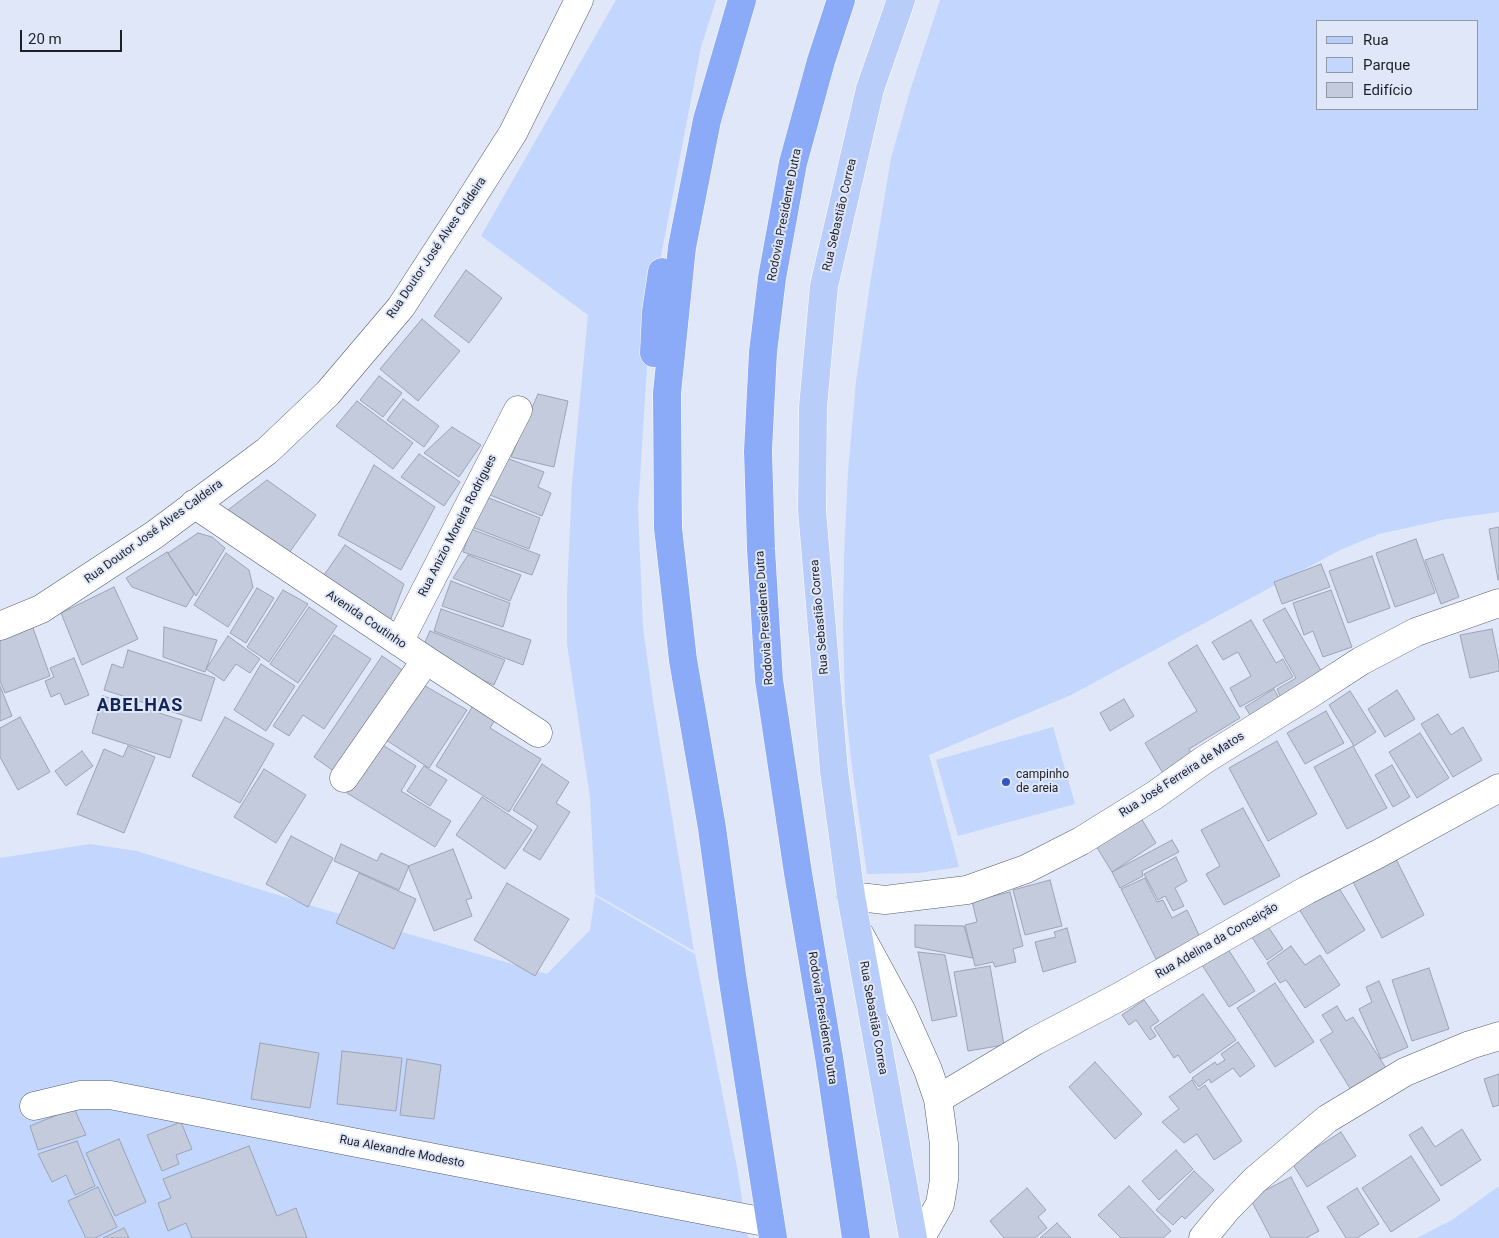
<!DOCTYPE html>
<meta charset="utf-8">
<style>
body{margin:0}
#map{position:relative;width:1499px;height:1238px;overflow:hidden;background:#dfe7f9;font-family:Roboto,sans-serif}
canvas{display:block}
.legend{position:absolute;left:1316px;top:20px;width:162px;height:90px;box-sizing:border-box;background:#dfe7f9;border:1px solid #9197a5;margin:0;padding:6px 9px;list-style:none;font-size:15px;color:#1d2026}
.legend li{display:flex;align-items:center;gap:10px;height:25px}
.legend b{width:25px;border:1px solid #9197a5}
.scale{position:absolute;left:20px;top:30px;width:102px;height:22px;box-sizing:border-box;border:2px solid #1d2026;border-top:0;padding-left:6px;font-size:15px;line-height:18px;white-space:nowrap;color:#1d2026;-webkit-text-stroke:4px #dfe7f9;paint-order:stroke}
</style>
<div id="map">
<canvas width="1499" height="1238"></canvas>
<ul class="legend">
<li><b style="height:6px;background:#b9cdfb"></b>Rua</li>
<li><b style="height:14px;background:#c3d6fe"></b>Parque</li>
<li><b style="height:14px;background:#c3cbdc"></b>Edifício</li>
</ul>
<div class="scale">20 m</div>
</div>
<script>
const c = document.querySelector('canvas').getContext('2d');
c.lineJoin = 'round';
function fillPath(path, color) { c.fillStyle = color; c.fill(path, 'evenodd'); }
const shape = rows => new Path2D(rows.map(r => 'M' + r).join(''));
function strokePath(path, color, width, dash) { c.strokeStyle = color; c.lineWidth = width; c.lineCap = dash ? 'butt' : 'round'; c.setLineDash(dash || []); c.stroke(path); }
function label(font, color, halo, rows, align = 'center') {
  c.font = font + ' Roboto,sans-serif'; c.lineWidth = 4; c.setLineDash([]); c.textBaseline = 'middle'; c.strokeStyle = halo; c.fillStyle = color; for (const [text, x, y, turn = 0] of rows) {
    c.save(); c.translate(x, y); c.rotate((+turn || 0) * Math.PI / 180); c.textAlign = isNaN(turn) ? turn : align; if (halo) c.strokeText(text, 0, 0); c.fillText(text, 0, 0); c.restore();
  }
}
fillPath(shape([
 [616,0,716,0,701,47,658,272,648,350,638,509,643,627,653,701,694,951,595,894,590,797,567,644,567,593,572,484,588,315,481,236],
 [940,0,1499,0,1499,512,1447,519,1379,534,1340,550,1071,695,929,755,959,867,919,873,867,874,852,767,845,702,843,626,844,557,848,472,856,382,870,284,891,158,910,91],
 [1318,21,1478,21,1478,109,1318,109],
 [1053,727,1075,804,958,836,936,760],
 [90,844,137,851,326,910,547,974,590,930,595,896,695,954,738,1173,748,1238,0,1238,0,858],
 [1499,1186,1499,1238,1417,1238,1452,1220]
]), '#c3d6fe');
const building = shape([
 [466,270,502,298,469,343,434,316,466,270],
 [422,319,460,351,418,401,380,369,422,319],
 [379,376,402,393,383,417,360,400,379,376],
 [538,394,568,401,554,467,511,457,538,394],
 [403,399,439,426,424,447,387,420,403,399],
 [357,401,413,443,393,469,336,426,357,401],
 [452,427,481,445,459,477,424,453,452,427],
 [419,454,460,482,444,506,401,477,419,454],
 [504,457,544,472,538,487,551,493,542,516,485,493,504,457],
 [374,465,435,507,401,570,338,535,374,465],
 [267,480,316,515,289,553,228,510,267,480],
 [484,496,540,518,529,549,472,527,484,496],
 [1499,527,1499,580,1498,580,1489,529,1499,527],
 [471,529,540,555,532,575,463,552,471,529],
 [198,533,212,537,225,548,196,596,168,553,198,533],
 [1416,539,1435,593,1395,607,1376,553,1416,539],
 [345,545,404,584,390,621,324,575,345,545],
 [167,552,194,594,186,607,132,587,126,578,167,552],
 [226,553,249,570,253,587,228,627,194,605,226,553],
 [1443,554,1459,597,1441,604,1425,560,1443,554],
 [468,555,521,575,510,601,453,578,468,555],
 [1372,556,1390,608,1348,623,1329,571,1372,556],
 [1321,564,1330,587,1282,604,1274,582,1321,564],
 [451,581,510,603,503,627,442,606,451,581],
 [114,587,138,639,82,665,61,613,114,587],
 [257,588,274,598,246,643,230,633,257,588],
 [283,590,308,604,269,662,247,647,283,590],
 [1331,590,1352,647,1323,657,1313,631,1304,635,1293,603,1331,590],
 [309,607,337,626,298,683,270,664,309,607],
 [1285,608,1323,674,1281,698,1277,689,1296,678,1263,620,1285,608],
 [441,609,531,640,523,665,434,631,441,609],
 [1251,620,1276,663,1283,659,1293,677,1240,707,1230,688,1251,676,1238,652,1223,660,1212,642,1251,620],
 [32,625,50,676,5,693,0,681,0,636,32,625],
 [164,627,217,640,205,672,163,657,164,627],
 [1492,629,1499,663,1499,671,1470,678,1460,635,1492,629],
 [430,631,505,660,494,685,420,653,430,631],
 [334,635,371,659,324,729,303,715,289,736,273,726,334,635],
 [228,636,260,659,250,673,236,664,224,681,206,669,228,636],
 [1197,645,1240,718,1189,749,1193,757,1164,775,1145,743,1197,711,1168,663,1197,645],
 [128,650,215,678,201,721,104,690,112,664,123,668,128,650],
 [382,656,404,671,335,772,314,757,382,656],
 [74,658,89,695,65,705,60,693,51,697,45,681,54,677,50,668,74,658],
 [261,664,295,686,266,731,234,710,261,664],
 [420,683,467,710,429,768,383,738,420,683],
 [0,686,12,716,0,721,0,686],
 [1274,689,1280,700,1252,718,1245,707,1274,689],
 [1397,690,1415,719,1385,737,1368,709,1397,690],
 [1350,691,1376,732,1354,746,1329,705,1350,691],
 [103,696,182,720,170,758,92,733,103,696],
 [1124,699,1134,716,1110,731,1100,713,1124,699],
 [474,704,496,718,490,728,541,759,509,812,436,766,474,704],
 [1326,711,1344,743,1305,764,1287,733,1326,711],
 [1438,714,1451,735,1463,727,1482,760,1453,777,1421,724,1438,714],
 [20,717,50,772,18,790,0,757,0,728,20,717],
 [225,717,274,744,240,803,192,776,225,717],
 [1420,733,1449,778,1417,798,1389,752,1420,733],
 [1277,741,1317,814,1268,841,1229,768,1277,741],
 [378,742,416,766,401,791,451,821,435,847,347,793,378,742],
 [128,746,155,757,124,833,77,814,104,749,123,757,128,746],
 [1353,746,1387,808,1347,829,1314,767,1353,746],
 [82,751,93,766,66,786,55,771,82,751],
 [542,764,569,782,556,803,570,812,540,860,523,850,538,826,513,810,542,764],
 [1392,765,1410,797,1393,807,1375,775,1392,765],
 [424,766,447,780,430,806,407,791,424,766],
 [264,769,306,795,276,843,234,817,264,769],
 [482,797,532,830,505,869,456,835,482,797],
 [1243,808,1280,876,1224,905,1206,874,1220,866,1201,830,1243,808],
 [1141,818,1156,843,1112,872,1096,846,1141,818],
 [291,836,333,858,308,907,266,884,291,836],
 [1172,840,1179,852,1142,871,1143,876,1120,888,1112,872,1172,840],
 [341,844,377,861,381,853,409,866,399,890,334,861,341,844],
 [453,849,472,898,466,900,472,916,434,931,408,866,453,849],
 [1176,857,1187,881,1175,888,1184,906,1173,911,1165,896,1158,900,1144,874,1176,857],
 [1395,857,1424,915,1382,938,1352,880,1395,857],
 [359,873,416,899,394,949,336,923,359,873],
 [1145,878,1157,902,1163,900,1172,918,1187,910,1200,937,1156,959,1121,889,1145,878],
 [1050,880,1062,926,1025,935,1013,890,1050,880],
 [507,883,569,919,535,976,474,940,507,883],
 [1337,885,1365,930,1327,954,1299,909,1337,885],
 [1010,892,1023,946,1013,949,1016,962,995,967,993,962,975,966,965,925,977,922,972,901,1010,892],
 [915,925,964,926,973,958,915,947,915,925],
 [1267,925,1283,949,1267,960,1251,936,1267,925],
 [1067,928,1076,962,1043,972,1035,942,1056,937,1054,932,1067,928],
 [1291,946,1305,965,1320,955,1340,985,1305,1008,1286,980,1280,983,1267,963,1291,946],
 [1228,949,1255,991,1229,1007,1202,965,1228,949],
 [918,952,945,955,957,1016,932,1021,918,952],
 [990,966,1004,1045,968,1051,954,972,990,966],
 [1429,968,1449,1029,1412,1041,1392,980,1429,968],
 [1379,981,1408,1047,1381,1059,1359,1009,1372,1002,1366,987,1379,981],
 [1275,983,1314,1042,1275,1067,1237,1008,1275,983],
 [1203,994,1236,1040,1190,1073,1178,1055,1174,1058,1154,1028,1203,994],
 [1144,1000,1159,1021,1150,1027,1156,1036,1150,1040,1136,1020,1129,1025,1122,1015,1144,1000],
 [1337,1006,1346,1021,1353,1017,1386,1068,1351,1090,1320,1040,1333,1032,1322,1015,1337,1006],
 [1238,1042,1255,1066,1240,1077,1233,1068,1211,1083,1209,1079,1199,1087,1192,1078,1215,1062,1217,1065,1225,1060,1221,1054,1238,1042],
 [260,1043,319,1053,310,1108,251,1099,260,1043],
 [342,1051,402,1058,396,1111,337,1104,342,1051],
 [407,1059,441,1065,434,1119,400,1115,407,1059],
 [1095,1062,1142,1114,1115,1139,1069,1087,1095,1062],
 [1499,1074,1499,1105,1493,1107,1484,1079,1499,1074],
 [1192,1080,1198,1090,1205,1085,1242,1141,1214,1160,1197,1134,1184,1143,1162,1122,1179,1109,1169,1097,1192,1080],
 [74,1108,86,1135,38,1150,30,1126,74,1108],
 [181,1122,192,1149,176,1155,179,1164,162,1171,147,1135,181,1122],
 [1422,1127,1435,1147,1462,1129,1481,1160,1441,1186,1409,1135,1422,1127],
 [1341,1132,1356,1156,1307,1187,1292,1163,1341,1132],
 [119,1139,146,1202,115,1216,86,1153,119,1139],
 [77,1141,95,1186,75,1195,66,1175,52,1182,38,1154,77,1141],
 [249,1146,277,1216,296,1208,307,1238,192,1238,186,1223,168,1231,158,1203,171,1198,163,1179,249,1146],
 [1176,1150,1193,1169,1159,1200,1142,1181,1176,1150],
 [1411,1156,1440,1200,1391,1232,1362,1188,1411,1156],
 [1194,1171,1214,1190,1185,1219,1182,1216,1173,1225,1156,1210,1194,1171],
 [1291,1177,1319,1231,1306,1238,1271,1238,1250,1198,1291,1177],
 [1129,1186,1171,1231,1163,1238,1121,1238,1098,1215,1129,1186],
 [98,1187,117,1227,95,1238,86,1238,68,1201,98,1187],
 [1027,1188,1046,1210,1038,1217,1047,1228,1035,1238,1004,1238,990,1221,1027,1188],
 [1357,1188,1379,1224,1357,1238,1346,1238,1327,1207,1357,1188],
 [1057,1223,1071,1238,1040,1238,1057,1223],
 [124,1228,129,1238,103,1238,124,1228]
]);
fillPath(building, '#c3cbdc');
strokePath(building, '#9ca4b4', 1);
const minor = shape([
 [194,504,426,660,538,733],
 [399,642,518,410],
 [344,778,426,660],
 [851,896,885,900,967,890,1026,869,1081,841,1155,795,1204,760,1310,694,1361,661,1416,632,1499,603],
 [860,935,902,1012,928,1070,938,1099,944,1144,944,1180,940,1204,924,1232,917,1238],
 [938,1099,1035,1041,1119,997,1307,890,1378,854,1499,788],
 [34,1106,80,1095,110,1095,770,1223],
 [1203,1238,1226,1210,1255,1180,1327,1119,1405,1072,1470,1045,1499,1036]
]);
const tertiary = shape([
 [0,626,41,609,154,535,267,451,328,393,401,307,464,210,513,133,579,0]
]);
const primary = shape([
 [901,0,870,89,824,286,813,407,812,510,834,771,851,896,913,1238]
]);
const motorway = shape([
 [742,0,707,120,682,247,667,393,668,528,683,660,712,828,732,975,773,1238],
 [841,0,821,61,793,163,772,278,763,352,758,451,761,549,769,680,798,873,829,1057,856,1238],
 [654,353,656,312,662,272]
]);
strokePath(minor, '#575e6e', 29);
strokePath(tertiary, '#575e6e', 29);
strokePath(primary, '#fff', 29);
strokePath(motorway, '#fff', 29);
strokePath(minor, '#fff', 28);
strokePath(tertiary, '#fff', 28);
strokePath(primary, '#b9cdfb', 28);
strokePath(motorway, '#8babf8', 28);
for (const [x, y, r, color] of [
 [1006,782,5,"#3156c6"]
]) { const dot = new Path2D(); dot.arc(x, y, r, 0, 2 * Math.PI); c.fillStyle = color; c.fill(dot); strokePath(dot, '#dfe7f9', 2); }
label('12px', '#1d2026', '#dfe7f9', [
 ["Rodovia Presidente Dutra",785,215,-79],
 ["Rua Sebastião Correa",840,215,-77],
 ["Rua Doutor José Alves Caldeira",437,248,-56],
 ["Rua Anizio Moreira Rodrigues",458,526,-63],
 ["Rua Doutor José Alves Caldeira",154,532,-36],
 ["Rua Sebastião Correa",820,617,-95],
 ["Rodovia Presidente Dutra",765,618,-94],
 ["Avenida Coutinho",366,620,34],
 ["Rua José Ferreira de Matos",1182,775,-33],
 ["Rua Adelina da Conceição",1217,941,-30],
 ["Rodovia Presidente Dutra",822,1018,81],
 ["Rua Sebastião Correa",873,1018,80],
 ["Rua Alexandre Modesto",402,1152,11]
]);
label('12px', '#1d2026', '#dfe7f9', [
 ["campinho",1016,775],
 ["de areia",1016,789]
], 'left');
c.letterSpacing = '1px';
label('bold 18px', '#12245a', '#dfe7f9', [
 ["ABELHAS",140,706]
]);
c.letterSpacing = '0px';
</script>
